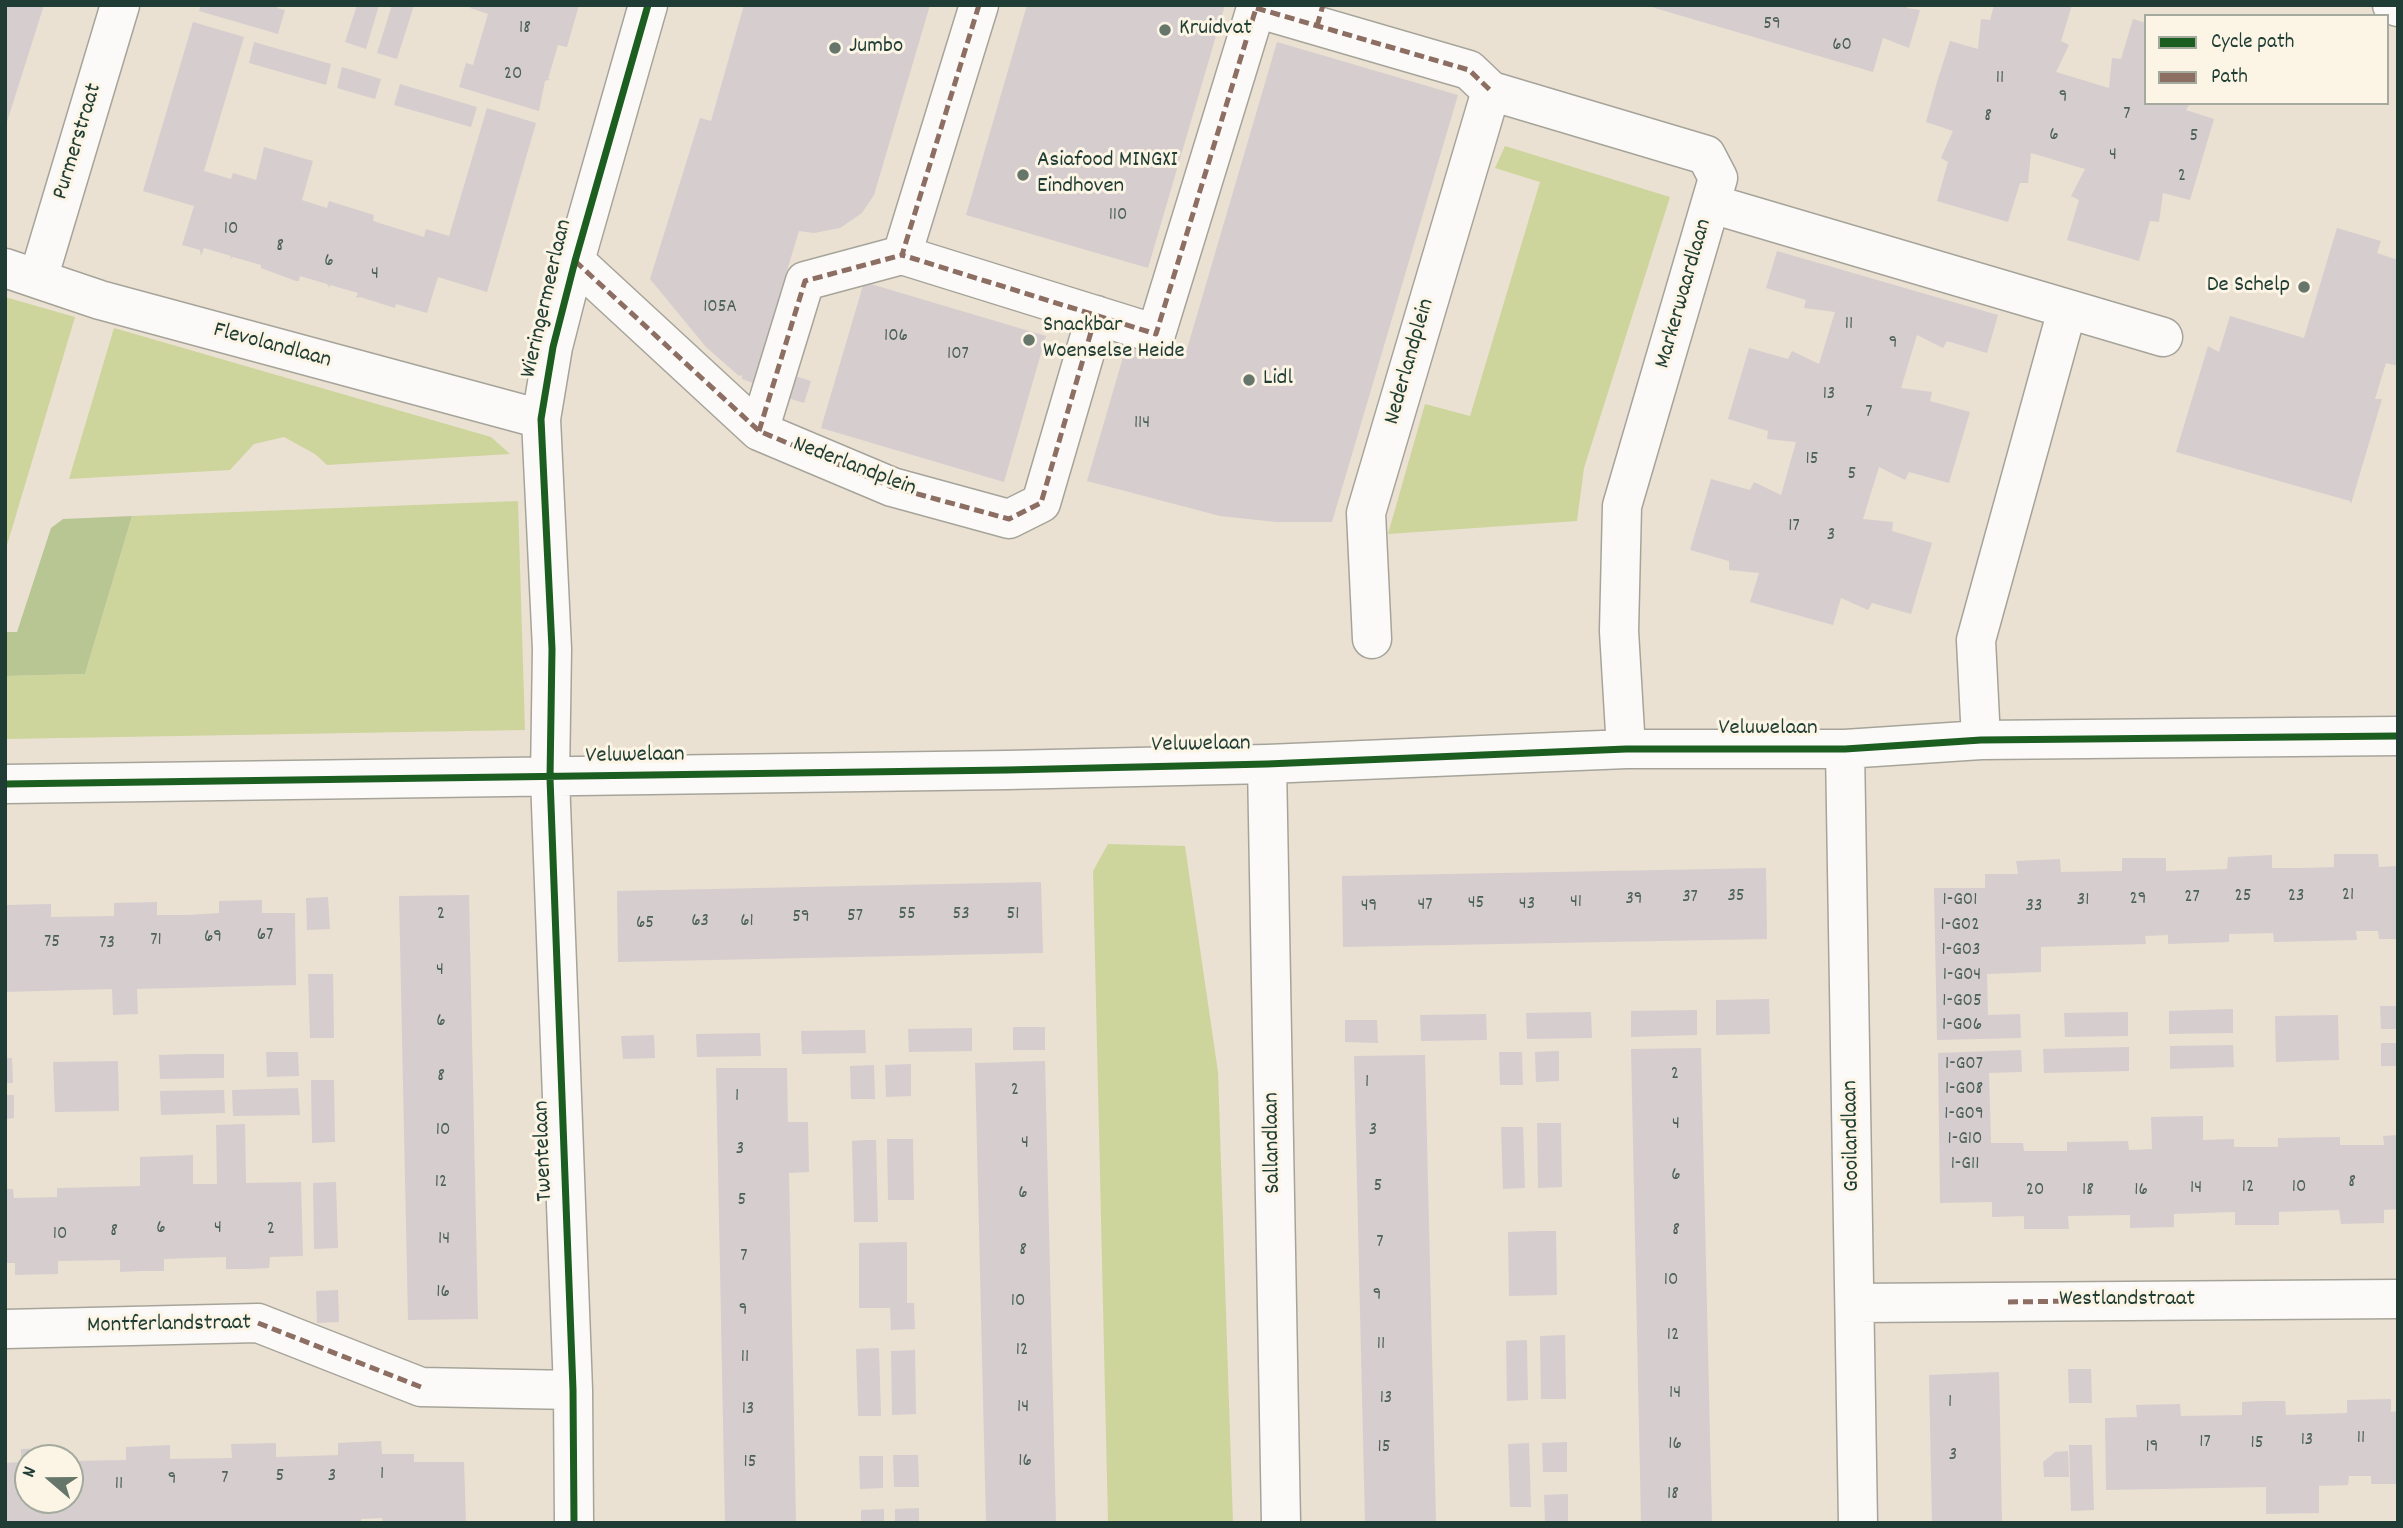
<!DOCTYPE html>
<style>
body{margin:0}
#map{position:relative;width:2403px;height:1528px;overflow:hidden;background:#eae1d2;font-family:Dekko,sans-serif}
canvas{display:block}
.frame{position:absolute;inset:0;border:7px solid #1f3d34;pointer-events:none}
.legend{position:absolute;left:2144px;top:14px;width:245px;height:91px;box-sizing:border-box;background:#fcf5e5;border:2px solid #a4ab9e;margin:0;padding:9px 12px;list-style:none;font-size:21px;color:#1f3d34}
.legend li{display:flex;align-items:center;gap:14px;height:35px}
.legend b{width:35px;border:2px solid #a4ab9e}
.north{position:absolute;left:14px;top:1444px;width:70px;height:70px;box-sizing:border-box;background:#fcf5e5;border:2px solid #a4ab9e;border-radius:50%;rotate:290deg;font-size:19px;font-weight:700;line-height:28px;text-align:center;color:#1f3d34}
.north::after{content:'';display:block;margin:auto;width:24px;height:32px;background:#66766b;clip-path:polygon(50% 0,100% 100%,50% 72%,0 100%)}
</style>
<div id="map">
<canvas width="2403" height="1528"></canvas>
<div class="frame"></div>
<ul class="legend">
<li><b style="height:9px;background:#1b5e20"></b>Cycle path</li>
<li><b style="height:9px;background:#8d6e63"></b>Path</li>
</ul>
<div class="north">N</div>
</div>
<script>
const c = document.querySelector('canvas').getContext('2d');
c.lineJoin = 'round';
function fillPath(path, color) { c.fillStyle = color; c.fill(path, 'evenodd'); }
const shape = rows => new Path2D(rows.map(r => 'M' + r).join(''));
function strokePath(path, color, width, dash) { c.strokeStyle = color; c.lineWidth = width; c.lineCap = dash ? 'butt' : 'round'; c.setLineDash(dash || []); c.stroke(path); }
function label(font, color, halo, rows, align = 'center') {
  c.font = font + ' Dekko,sans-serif'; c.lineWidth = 6; c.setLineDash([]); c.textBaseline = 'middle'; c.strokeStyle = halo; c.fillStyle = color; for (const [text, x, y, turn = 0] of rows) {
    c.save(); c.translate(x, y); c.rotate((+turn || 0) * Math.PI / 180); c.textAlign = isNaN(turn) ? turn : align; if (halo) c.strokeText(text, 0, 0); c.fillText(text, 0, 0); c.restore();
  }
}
fillPath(shape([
 [1505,146,1670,197,1584,468,1577,521,1388,534,1425,404,1470,416,1540,182,1495,168],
 [5,297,75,317,5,552],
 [114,328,491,437,510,454,327,465,315,454,284,437,254,444,230,470,69,479],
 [518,501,525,730,5,739,5,676,85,674,132,516],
 [1108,844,1185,846,1218,1072,1233,1523,1108,1523,1093,871]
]), '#cdd59c');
fillPath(shape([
 [132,516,85,674,5,676,5,632,17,632,51,528,63,519]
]), '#b8c694');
fillPath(shape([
 [5,5,44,5,6,125,5,125],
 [201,5,278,5,277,8,285,10,278,34,199,11],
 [357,5,379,5,366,49,345,42],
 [392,5,414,5,397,59,377,53],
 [471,5,579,5,567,47,558,45,548,79,551,79,545,81,539,111,459,87,466,63,473,65,488,14,470,8],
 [744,5,930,5,874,195,862,213,840,228,814,233,799,231,753,383,742,379,742,375,739,376,706,347,650,279,700,118,711,121],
 [1027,5,1225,5,1148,268,966,215],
 [1908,5,1907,8,1920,10,1909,48,1883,38,1873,72,1648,6],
 [1994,5,2072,5,2061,41,2069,45,2056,72,2109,88,2112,58,2121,59,2133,19,2146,23,2146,103,2190,103,2186,110,2214,119,2190,200,2163,193,2159,222,2150,221,2139,261,2067,240,2079,200,2071,196,2085,169,2031,153,2028,183,2020,183,2008,222,1937,201,1948,162,1941,158,1953,131,1926,122,1937,82,1950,41,1978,49,1981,19,1990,20],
 [193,22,244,37,204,171,231,179,233,173,256,180,264,147,313,161,302,200,327,208,329,201,374,215,373,221,424,237,426,229,449,236,487,108,536,123,487,292,438,277,427,313,396,304,395,308,360,297,356,298,358,293,330,285,330,288,327,284,300,276,299,281,296,281,261,268,261,265,233,257,230,259,231,256,204,248,201,256,200,250,182,245,194,206,143,191],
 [254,42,331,64,326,85,249,63],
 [1277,42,1458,95,1332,522,1276,522,1220,516,1087,481,1130,333,1187,349],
 [342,67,381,79,375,99,337,88],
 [400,84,477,107,471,127,394,105],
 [2337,228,2381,241,2377,253,2398,260,2398,366,2386,363,2375,399,2382,399,2351,504,2350,501,2176,452,2208,346,2219,352,2230,316,2304,338],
 [1777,251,1998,315,1987,353,1947,341,1943,348,1917,335,1901,388,1932,392,1930,401,1970,412,1949,483,1909,472,1905,480,1879,467,1863,519,1893,522,1892,531,1932,543,1911,614,1872,603,1868,610,1841,598,1833,625,1750,602,1759,573,1729,570,1729,561,1690,550,1711,479,1750,490,1754,482,1781,495,1796,442,1767,439,1768,431,1728,419,1749,348,1788,359,1792,351,1819,364,1835,312,1804,308,1806,300,1766,288],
 [864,282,1046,336,1004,482,821,428],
 [795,376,811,381,804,403,788,398],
 [2334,854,2378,854,2379,867,2398,866,2398,939,2379,939,2378,931,2356,931,2357,940,2274,942,2273,933,2229,934,2229,942,2168,944,2168,935,2145,936,2146,944,2041,947,2041,972,1987,974,1988,1015,2020,1014,2021,1038,1937,1040,1934,888,1985,888,1985,874,2018,874,2016,861,2060,859,2061,872,2122,871,2122,858,2166,858,2166,871,2197,870,2227,869,2228,857,2272,855,2272,868,2303,868,2334,867],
 [1766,868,1767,939,1343,947,1342,876],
 [1041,882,1043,953,618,962,617,891],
 [469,895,478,1319,408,1320,399,896],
 [328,897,330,929,307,930,306,898],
 [262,900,262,913,295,913,296,985,137,989,138,1014,113,1015,112,989,5,992,7,905,51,904,51,917,114,916,114,903,157,902,157,915,188,915,219,913,219,901],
 [308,974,333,974,334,1038,310,1038],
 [1769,999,1770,1034,1716,1035,1716,1000],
 [2380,1006,2398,1006,2398,1029,2381,1029],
 [2233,1009,2233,1033,2169,1034,2169,1011],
 [1697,1010,1697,1035,1631,1037,1631,1011],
 [1591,1012,1592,1038,1527,1039,1526,1013],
 [2128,1012,2128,1036,2065,1037,2064,1013],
 [1486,1014,1487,1040,1421,1041,1420,1015],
 [2338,1015,2339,1060,2276,1062,2275,1016],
 [1345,1020,1377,1020,1378,1043,1345,1042],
 [1013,1027,1045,1027,1045,1050,1013,1050],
 [972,1028,972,1051,909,1052,908,1029],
 [865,1030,866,1053,802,1054,801,1031],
 [760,1033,761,1056,697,1057,696,1034],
 [654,1035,655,1058,623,1059,621,1036],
 [2381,1043,2398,1043,2398,1066,2381,1066],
 [2233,1045,2234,1067,2170,1069,2170,1046],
 [2129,1047,2129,1071,2044,1073,2043,1049],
 [1701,1048,1712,1523,1641,1523,1631,1049],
 [2021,1050,2022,1072,1989,1073,1991,1143,2023,1143,2024,1151,2067,1151,2067,1142,2128,1141,2129,1150,2152,1149,2151,1117,2203,1116,2203,1140,2234,1139,2234,1147,2278,1147,2278,1138,2340,1137,2340,1145,2384,1145,2383,1136,2398,1135,2398,1209,2384,1210,2384,1223,2341,1224,2339,1210,2279,1212,2279,1225,2235,1225,2235,1212,2204,1213,2174,1214,2174,1227,2130,1228,2130,1215,2068,1216,2069,1229,2024,1229,2024,1216,1992,1217,1992,1202,1940,1203,1938,1053],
 [1559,1051,1559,1081,1536,1082,1535,1052],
 [266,1052,298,1052,299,1076,267,1077],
 [1499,1052,1522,1052,1523,1085,1500,1085],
 [191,1054,224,1054,224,1078,160,1079,159,1055],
 [1425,1055,1436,1523,1365,1523,1354,1056],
 [5,1058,12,1058,13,1083,5,1083],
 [118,1061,119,1111,55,1112,53,1062],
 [1045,1061,1056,1523,986,1523,975,1063],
 [911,1064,911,1096,886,1097,885,1065],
 [874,1065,875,1099,851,1099,850,1066],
 [716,1068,787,1068,788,1122,808,1122,809,1172,789,1173,796,1523,725,1523],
 [311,1080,334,1080,335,1142,312,1143],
 [298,1088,300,1115,233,1116,232,1090],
 [224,1090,225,1113,161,1115,160,1091],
 [5,1095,14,1095,14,1118,5,1119],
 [1537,1123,1561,1123,1562,1187,1538,1188],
 [245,1124,246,1183,301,1182,303,1256,270,1257,269,1268,248,1269,226,1269,226,1257,164,1259,164,1271,142,1271,120,1272,120,1260,58,1261,58,1274,15,1275,15,1263,5,1263,5,1189,13,1189,14,1198,57,1197,57,1188,140,1186,140,1157,193,1155,193,1184,217,1184,216,1125],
 [1501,1127,1523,1127,1525,1188,1503,1189],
 [887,1139,913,1139,914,1200,888,1200],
 [864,1140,876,1140,878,1222,854,1222,852,1141],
 [336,1182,338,1248,314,1249,313,1183],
 [1538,1231,1556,1231,1557,1295,1509,1296,1508,1232],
 [907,1242,907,1303,914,1303,915,1329,891,1330,890,1308,859,1308,859,1243],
 [338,1290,339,1322,317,1323,316,1291],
 [1565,1335,1566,1399,1541,1399,1540,1336],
 [1527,1340,1528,1400,1507,1401,1506,1341],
 [879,1348,881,1416,858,1416,856,1349],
 [915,1350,916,1414,892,1415,891,1351],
 [2068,1369,2091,1369,2092,1403,2069,1403],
 [1999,1372,2002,1523,1932,1523,1929,1375],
 [2391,1399,2391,1412,2398,1411,2398,1484,2371,1484,2371,1476,2349,1476,2348,1485,2319,1486,2319,1513,2266,1514,2266,1487,2106,1490,2105,1418,2137,1417,2136,1405,2180,1404,2181,1416,2242,1415,2242,1402,2263,1401,2285,1401,2286,1415,2347,1413,2347,1400],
 [381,1441,382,1454,414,1454,414,1462,464,1462,466,1523,383,1523,382,1518,361,1519,361,1523,5,1523,5,1463,21,1462,21,1449,65,1447,65,1458,28,1458,28,1500,70,1500,70,1461,126,1460,126,1447,170,1445,170,1459,232,1458,231,1444,276,1443,276,1457,338,1455,338,1443],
 [1567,1442,1567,1472,1543,1472,1542,1443],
 [1529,1443,1531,1507,1510,1507,1508,1444],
 [2069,1445,2092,1445,2094,1510,2071,1511],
 [2068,1451,2069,1477,2044,1477,2043,1462,2055,1452],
 [893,1455,918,1455,919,1487,894,1487],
 [859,1456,883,1456,883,1488,860,1489],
 [1568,1494,1568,1523,1545,1523,1544,1495],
 [919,1508,919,1523,895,1523,895,1509],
 [884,1509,884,1523,861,1523,861,1510]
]), '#d6cdcf');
const minor = shape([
 [979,5,902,255,1156,334,1257,5],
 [2392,5,2398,7],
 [1256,8,1469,70,1491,91],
 [1712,204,2163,337],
 [575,261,759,431,892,487,1009,519,1041,503,1096,315],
 [5,268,100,300,541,419],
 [38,279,120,5],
 [759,431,805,281,902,255],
 [1372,639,1366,513,1491,91,1706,155,1718,178,1622,506,1619,631,1626,749],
 [1981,740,1976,640,2067,310],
 [1845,749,1858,1523],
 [1267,764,1281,1523],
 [5,784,1007,770,1267,764,1626,749,1845,749,1981,740,2398,736],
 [1856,1303,2398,1299],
 [5,1329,258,1323,421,1387,573,1390],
 [574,1523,573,1390,550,778,552,649,541,419,553,347,575,261,648,5]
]);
strokePath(minor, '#a6a49a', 41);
strokePath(minor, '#fcfaf8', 38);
strokePath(shape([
 [979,5,902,255,1156,334,1257,5],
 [1256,8,1469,70,1491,91],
 [1317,26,1323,5],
 [575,261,759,431,892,487,1009,519,1041,503,1096,315],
 [759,431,805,281,902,255],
 [2008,1302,2075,1301],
 [258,1323,421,1387]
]), '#8d6e63', 5, [10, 5]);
strokePath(shape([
 [5,784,1007,770,1267,764,1626,749,1845,749,1981,740,2398,736],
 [574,1523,573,1390,550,778,552,649,541,419,553,347,575,261,648,5]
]), '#1b5e20', 7);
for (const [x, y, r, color] of [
 [1165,30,7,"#66766b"],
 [835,48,7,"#66766b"],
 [1023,175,7,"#66766b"],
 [2304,287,7,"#66766b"],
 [1029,340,7,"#66766b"],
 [1249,380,7,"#66766b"]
]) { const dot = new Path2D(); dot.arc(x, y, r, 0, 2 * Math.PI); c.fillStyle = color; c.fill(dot); strokePath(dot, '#fcf5e5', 2.5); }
label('19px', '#4d615b', null, [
 ["59",1772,25],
 ["18",525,29],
 ["60",1842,46],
 ["20",513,75],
 ["11",2000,79],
 ["9",2063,98],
 ["7",2127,115],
 ["8",1988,117],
 ["6",2054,136],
 ["5",2194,137],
 ["4",2113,156],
 ["2",2182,177],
 ["110",1118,216],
 ["10",231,230],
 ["8",280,247],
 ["6",329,262],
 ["4",375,275],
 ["105A",720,308],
 ["11",1849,325],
 ["106",896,337],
 ["9",1893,344],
 ["107",958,355],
 ["13",1829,395],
 ["7",1869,413],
 ["114",1142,424],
 ["15",1812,460],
 ["5",1852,475],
 ["17",1794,527],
 ["3",1831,536],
 ["21",2348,896],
 ["35",1736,897],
 ["25",2243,897],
 ["23",2296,897],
 ["37",1690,898],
 ["27",2192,898],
 ["39",1634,900],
 ["29",2138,900],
 ["1-G01",1960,901],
 ["31",2083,901],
 ["41",1576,903],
 ["45",1476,904],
 ["43",1527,905],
 ["47",1425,906],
 ["49",1369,907],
 ["33",2034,907],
 ["2",441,915],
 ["55",907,915],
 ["53",961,915],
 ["51",1013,915],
 ["57",855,917],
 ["59",801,918],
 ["63",700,922],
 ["61",747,922],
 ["65",645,924],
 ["1-G02",1960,926],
 ["67",265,936],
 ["69",213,938],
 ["71",156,941],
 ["75",52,943],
 ["73",107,944],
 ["1-G03",1961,951],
 ["4",440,971],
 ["1-G04",1962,976],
 ["1-G05",1962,1002],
 ["6",441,1022],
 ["1-G06",1962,1026],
 ["1-G07",1964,1065],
 ["2",1675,1075],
 ["8",441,1077],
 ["1",1367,1083],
 ["1-G08",1964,1090],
 ["2",1015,1091],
 ["1",737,1097],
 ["1-G09",1964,1115],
 ["4",1676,1125],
 ["10",443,1131],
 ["3",1373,1131],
 ["1-G10",1965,1140],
 ["4",1025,1144],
 ["3",740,1150],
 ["1-G11",1965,1165],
 ["6",1676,1176],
 ["12",441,1183],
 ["8",2352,1183],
 ["5",1378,1187],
 ["12",2248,1188],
 ["10",2299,1188],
 ["14",2196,1189],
 ["20",2035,1191],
 ["18",2088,1191],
 ["16",2141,1191],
 ["6",1023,1194],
 ["5",742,1201],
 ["6",161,1229],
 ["4",218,1229],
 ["2",271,1230],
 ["8",1676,1231],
 ["8",114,1232],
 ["10",60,1235],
 ["14",444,1240],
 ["7",1380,1243],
 ["8",1023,1251],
 ["7",744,1257],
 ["10",1671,1281],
 ["16",443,1293],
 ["9",1377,1296],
 ["10",1018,1302],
 ["9",743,1311],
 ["12",1673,1336],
 ["11",1381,1345],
 ["12",1022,1351],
 ["11",745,1358],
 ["14",1675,1394],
 ["13",1386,1399],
 ["1",1950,1403],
 ["14",1023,1408],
 ["13",748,1410],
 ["11",2361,1439],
 ["13",2307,1441],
 ["17",2205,1443],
 ["15",2257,1444],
 ["16",1675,1445],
 ["15",1384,1448],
 ["19",2152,1448],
 ["3",1953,1456],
 ["16",1025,1462],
 ["15",750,1463],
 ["1",382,1475],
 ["5",280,1477],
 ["3",332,1477],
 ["7",225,1479],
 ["9",172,1480],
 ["11",119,1485],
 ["18",1673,1495]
]);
label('23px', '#1f3d34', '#fcf5e5', [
 ["Kruidvat",1179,30],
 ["Jumbo",849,48],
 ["Asiafood MINGXI",1037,162],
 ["Eindhoven",1037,188],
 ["De Schelp",2290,287,"right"],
 ["Snackbar",1043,327],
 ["Woenselse Heide",1043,353],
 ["Lidl",1263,380]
], 'left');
label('23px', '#1f3d34', '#fcf5e5', [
 ["Purmerstraat",79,142,-73],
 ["Markerwaardlaan",1685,294,-74],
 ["Wieringermeerlaan",548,299,-77],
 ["Flevolandlaan",272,347,15],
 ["Nederlandplein",1411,362,-74],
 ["Nederlandplein",854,468,21],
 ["Veluwelaan",1768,730],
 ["Veluwelaan",1201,746,-1],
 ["Veluwelaan",635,757,-1],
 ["Gooilandlaan",1853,1136,-91],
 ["Sallandlaan",1274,1143,-91],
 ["Twentelaan",545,1151,-92],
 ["Westlandstraat",2127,1301],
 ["Montferlandstraat",169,1326,-1]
]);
</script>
